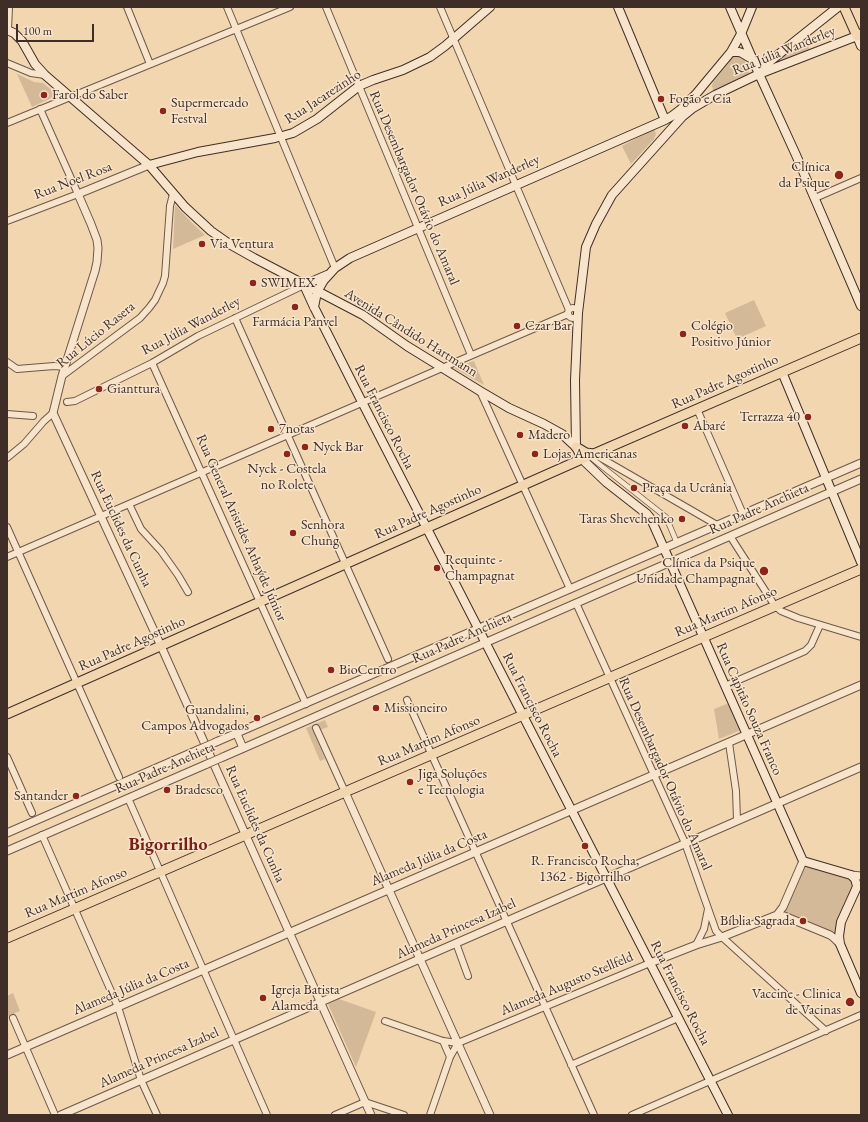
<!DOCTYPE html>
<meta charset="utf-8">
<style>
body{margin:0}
#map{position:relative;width:868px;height:1122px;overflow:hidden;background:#f2d6af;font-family:"EB Garamond",serif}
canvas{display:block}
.frame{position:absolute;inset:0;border:8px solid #3f2e28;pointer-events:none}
.scale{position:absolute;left:16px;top:24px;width:78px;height:18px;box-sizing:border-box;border:2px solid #3f2e28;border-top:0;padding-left:5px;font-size:12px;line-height:14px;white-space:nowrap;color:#3f2e28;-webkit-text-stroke:3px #f7e4cb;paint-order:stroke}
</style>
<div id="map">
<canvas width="868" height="1122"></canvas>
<div class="frame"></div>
<div class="scale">100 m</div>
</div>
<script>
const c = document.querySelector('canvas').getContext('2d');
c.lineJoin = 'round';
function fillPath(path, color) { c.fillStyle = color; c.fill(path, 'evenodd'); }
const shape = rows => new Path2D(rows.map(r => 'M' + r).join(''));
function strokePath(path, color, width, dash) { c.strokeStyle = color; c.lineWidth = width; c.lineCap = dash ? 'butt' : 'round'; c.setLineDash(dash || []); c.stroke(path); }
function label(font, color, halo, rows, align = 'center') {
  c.font = font + ' "EB Garamond",serif'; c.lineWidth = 3; c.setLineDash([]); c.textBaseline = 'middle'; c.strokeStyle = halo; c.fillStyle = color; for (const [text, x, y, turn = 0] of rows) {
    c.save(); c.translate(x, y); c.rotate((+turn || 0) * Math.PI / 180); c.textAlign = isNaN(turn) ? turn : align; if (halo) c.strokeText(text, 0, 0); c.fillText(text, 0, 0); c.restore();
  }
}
fillPath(shape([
 [805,38,810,51,766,71],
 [739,46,750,75,716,91,713,90,712,86,713,82,728,64],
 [17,74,34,82,43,83,58,95,32,107],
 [654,129,656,134,654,139,631,164,622,146],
 [175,205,193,224,205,235,173,249],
 [754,300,766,326,737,339,725,313],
 [474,361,484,385,454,368],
 [729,703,741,730,719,739,714,709],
 [325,720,328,727,314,732,325,759,320,761,306,728],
 [803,861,851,875,856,882,841,922,840,944,780,911],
 [13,993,20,1011,8,1016,7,996],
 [339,999,376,1012,356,1067,328,1004]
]), '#d4b998');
const pedestrian = shape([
 [589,456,666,517,677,543]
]);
const minor = shape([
 [127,7,150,64],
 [227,7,335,268],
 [326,7,471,355],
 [440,7,569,310],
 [8,30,9,7],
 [7,63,31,73,45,75],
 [7,123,290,7],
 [815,198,861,178],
 [7,221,78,194,40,109],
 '568 313a5 5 0 1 1 10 0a5 5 0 1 1-10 0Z',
 [235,318,388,659],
 [7,362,17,369,54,366,65,367],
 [152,363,306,704],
 [62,376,140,318,149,308,155,300,163,283,165,276,170,206,173,194],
 [480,391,570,589],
 [67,402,75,401,152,363,198,336,304,285],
 [697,409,743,514],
 [7,414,33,416],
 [594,454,717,525],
 [7,458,24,444,44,421,53,413],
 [129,504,141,529,161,551,178,575,188,592],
 [7,527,119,777],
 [730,536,775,606,781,611,798,618,861,637],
 [7,557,442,368,568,314],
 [576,603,685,843,716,931,722,937,826,1031],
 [725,686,805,651,811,645,820,625],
 [407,700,594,1115],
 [316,728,345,792],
 [729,743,736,791,737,820],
 [7,757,32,813],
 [128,798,267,1115],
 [42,835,118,1007,141,1080,157,1115],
 [456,943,468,976],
 [696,945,704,929,708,909],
 [13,1018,55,1115],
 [385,1021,443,1041,458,1043],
 [443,1041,450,1057],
 [458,1043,650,963],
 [571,1065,678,1018],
 [335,1115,365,1102,404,1115],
 [430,1115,450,1057,458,1043],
 [632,1115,861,1015]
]);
const tertiary = shape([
 [149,165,78,194,91,224,97,240,98,248,97,262,95,271,62,376,53,413,161,646,371,1115],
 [237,734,243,748],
 [216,742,861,463],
 [223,757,861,479],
 [345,792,490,1115],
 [7,833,200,749],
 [7,851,207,764],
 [851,875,861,876],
 [777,915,784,916,830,935,834,938,840,944],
 [650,963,696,945,722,937,777,915,783,907,803,861],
 [7,1055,861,685],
 [61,1115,861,767]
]);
const secondary = shape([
 [618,7,665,120],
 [730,7,759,74,796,155,861,306],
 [7,30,14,33,22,41,35,64,45,75,149,165,185,207,211,231,231,245,254,258,363,315,407,346,480,391,509,408,544,424,562,434,576,447],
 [861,46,857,36,759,74,715,95,693,108,682,117,612,195,596,224,586,247,578,313,575,380,576,447,582,459,606,482,647,514,651,519,803,861,851,875,855,879,857,886,856,889,841,922,839,936,840,944,861,993],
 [731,52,739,52,742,53,752,59],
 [759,74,764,66,838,7],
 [149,165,198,152,275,138,293,133,317,119,359,86,373,80,403,70,430,57,445,46,490,7],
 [304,285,314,307,362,402,728,1115],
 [304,285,327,275],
 [314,307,317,292,324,280,335,268,350,258,665,120,672,116,680,110,696,94,731,52,741,34,752,7],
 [782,372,861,562]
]);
const primary = shape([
 [844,7,857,36,861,34],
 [576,447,586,453,594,454],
 [7,714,582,459,861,338],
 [7,938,861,569]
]);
strokePath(pedestrian, '#6c584a', 6);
strokePath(minor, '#6c584a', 8);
strokePath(tertiary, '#6c584a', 9);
strokePath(secondary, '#3f2e28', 10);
strokePath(primary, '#3f2e28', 11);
strokePath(pedestrian, '#f7e4cb', 4.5);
strokePath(minor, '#f7e4cb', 6);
strokePath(tertiary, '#f7e4cb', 7);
strokePath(secondary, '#f7e4cb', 8);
strokePath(primary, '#f2d6af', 9);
const tertiaryBridge = shape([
 [200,749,216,742],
 [207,764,223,757]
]);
strokePath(tertiaryBridge, '#6c584a', 9, []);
strokePath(tertiaryBridge, '#f7e4cb', 7);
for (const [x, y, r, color] of [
 [44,95,4,"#8f2418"],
 [661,99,4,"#8f2418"],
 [163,111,4,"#8f2418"],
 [839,175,5,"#8f2418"],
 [202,244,4,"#8f2418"],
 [253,283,4,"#8f2418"],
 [295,307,4,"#8f2418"],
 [517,326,4,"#8f2418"],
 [683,334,4,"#8f2418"],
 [99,389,4,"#8f2418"],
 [808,417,4,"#8f2418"],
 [685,426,4,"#8f2418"],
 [271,429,4,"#8f2418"],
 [520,435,4,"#8f2418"],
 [305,447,4,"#8f2418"],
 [287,454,4,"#8f2418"],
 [535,454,4,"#8f2418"],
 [634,488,4,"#8f2418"],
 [682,519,4,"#8f2418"],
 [293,533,4,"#8f2418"],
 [437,568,4,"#8f2418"],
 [764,571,5,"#8f2418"],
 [331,670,4,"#8f2418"],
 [376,708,4,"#8f2418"],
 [257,718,4,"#8f2418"],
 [410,782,4,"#8f2418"],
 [167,790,4,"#8f2418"],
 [76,796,4,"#8f2418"],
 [585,846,4,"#8f2418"],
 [803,921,4,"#8f2418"],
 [263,998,4,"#8f2418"],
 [850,1002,5,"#8f2418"]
]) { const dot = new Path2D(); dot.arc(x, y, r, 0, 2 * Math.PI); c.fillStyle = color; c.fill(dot); strokePath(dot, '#f7e4cb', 1.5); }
label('14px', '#3f2e28', '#f7e4cb', [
 ["Rua Júlia Wanderley",784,51,-22],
 ["Rua Jacarezinho",323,97,-33],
 ["Rua Noel Rosa",73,181,-21],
 ["Rua Júlia Wanderley",489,181,-24],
 ["Rua Desembargador Otávio do Amaral",414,188,67],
 ["Rua Júlia Wanderley",191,326,-28],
 ["Avenida Cândido Hartmann",411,333,32],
 ["Rua Lúcio Rasera",96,335,-39],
 ["Rua Padre Agostinho",725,382,-24],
 ["Rua Francisco Rocha",384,417,63],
 ["Rua Padre Anchieta",759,509,-24],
 ["Rua Padre Agostinho",428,512,-24],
 ["Rua General Aristides Athaýde Júnior",241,528,66],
 ["Rua Euclides da Cunha",121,529,65],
 ["Rua Martim Afonso",726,612,-23],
 ["Rua Padre Anchieta",462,638,-24],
 ["Rua Padre Agostinho",132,644,-24],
 ["Rua Francisco Rocha",532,705,63],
 ["Rua Capitão Souza Franco",749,709,66],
 ["Rua Martim Afonso",429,741,-23],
 ["Rua Padre Anchieta",165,768,-24],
 ["Rua Desembargador Otávio do Amaral",665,774,66],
 ["Rua Euclides da Cunha",255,824,66],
 ["Alameda Júlia da Costa",429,858,-23],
 ["Rua Martim Afonso",76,893,-23],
 ["Alameda Princesa Izabel",456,929,-24],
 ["Alameda Augusto Stellfeld",567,984,-23],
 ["Alameda Júlia da Costa",131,987,-23],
 ["Rua Francisco Rocha",680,993,63],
 ["Alameda Princesa Izabel",159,1058,-24]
]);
label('14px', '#3f2e28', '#f7e4cb', [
 ["Farol do Saber",52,95],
 ["Fogão e Cia",669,99],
 ["Supermercado",171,103],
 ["Festval",171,119],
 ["Clínica",830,167,"right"],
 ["da Psique",830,183,"right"],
 ["Via Ventura",210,244],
 ["SWIMEX",261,283],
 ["Farmácia Panvel",295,322,"center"],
 ["Czar Bar",525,326],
 ["Colégio",691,326],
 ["Positivo Júnior",691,342],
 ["Gianttura",107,389],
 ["Terrazza 40",800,417,"right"],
 ["Abaré",693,426],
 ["7notas",279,429],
 ["Madero",528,435],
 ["Nyck Bar",313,447],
 ["Lojas Americanas",543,454],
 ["Nyck - Costela",287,469,"center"],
 ["no Rolete",287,485,"center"],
 ["Praça da Ucrânia",642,488],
 ["Taras Shevchenko",674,519,"right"],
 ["Senhora",301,525],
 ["Chung",301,541],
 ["Requinte -",445,560],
 ["Champagnat",445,576],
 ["Clínica da Psique",755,563,"right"],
 ["Unidade Champagnat",755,579,"right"],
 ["BioCentro",339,670],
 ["Missioneiro",384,708],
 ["Guandalini,",249,710,"right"],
 ["Campos Advogados",249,726,"right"],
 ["Jiga Soluções",418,774],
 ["e Tecnologia",418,790],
 ["Bradesco",175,790],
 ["Santander",68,796,"right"],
 ["R. Francisco Rocha,",585,861,"center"],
 ["1362 - Bigorrilho",585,877,"center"],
 ["Bíblia Sagrada",795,921,"right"],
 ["Igreja Batista",271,990],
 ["Alameda",271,1006],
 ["Vaccine - Clinica",841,994,"right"],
 ["de Vacinas",841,1010,"right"]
], 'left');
label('bold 18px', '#7a1f14', '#f7e4cb', [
 ["Bigorrilho",168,845]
]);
</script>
